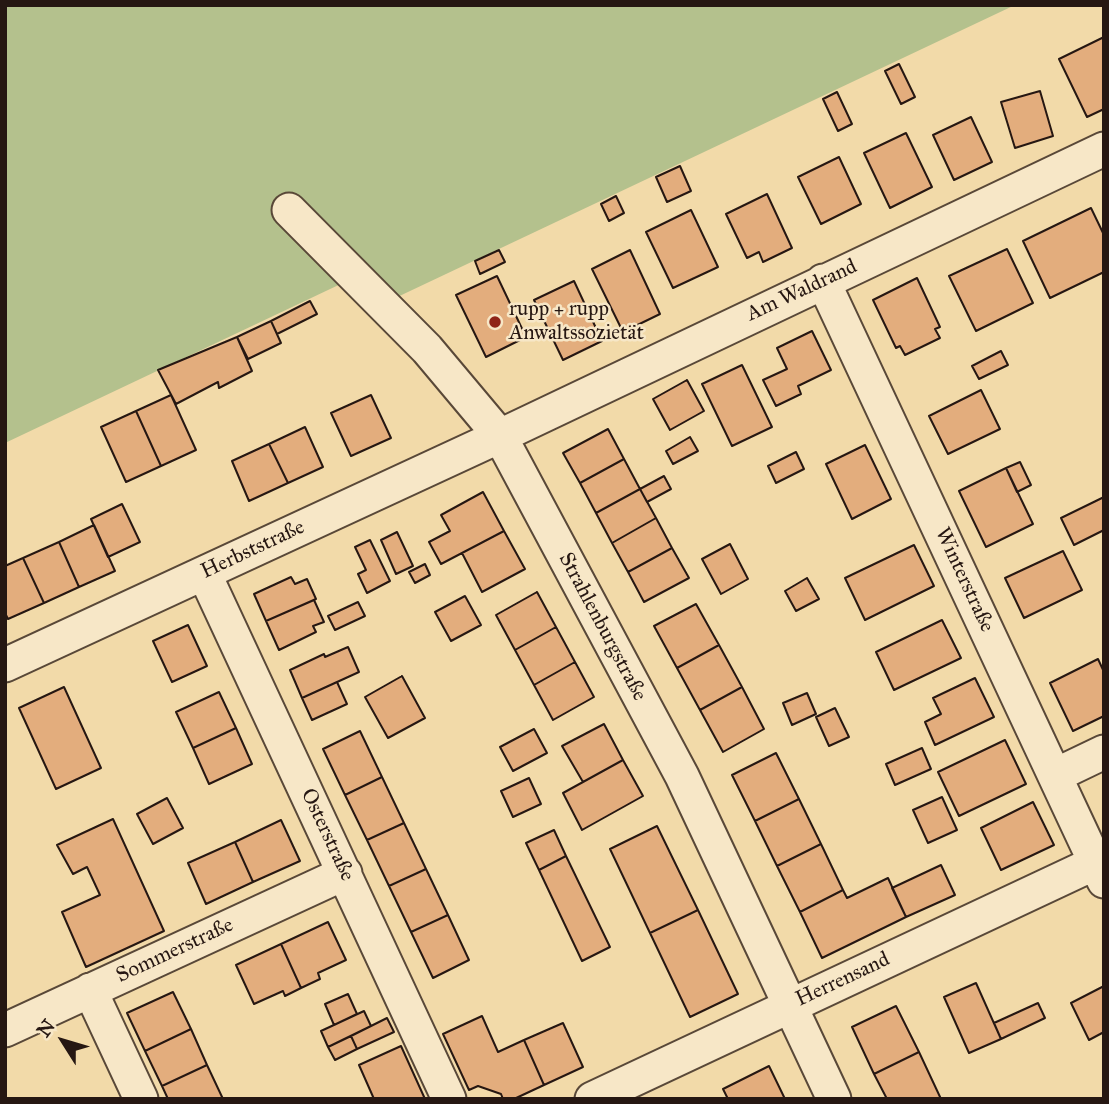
<!DOCTYPE html>
<meta charset="utf-8">
<style>
body{margin:0}
#map{position:relative;width:1109px;height:1104px;overflow:hidden;background:#f2daa9;font-family:"IM FELL Great Primer",serif}
canvas{display:block}
.frame{position:absolute;inset:0;border:7px solid #261712;pointer-events:none}
.north{position:absolute;left:28px;top:1006px;width:70px;height:70px;-webkit-text-stroke:5px #f7e7c7;paint-order:stroke;rotate:307deg;font-size:19px;font-weight:700;line-height:28px;text-align:center;color:#261712}
.north::after{content:'';display:block;margin:auto;width:24px;height:32px;background:#261712;clip-path:polygon(50% 0,100% 100%,50% 72%,0 100%)}
</style>
<div id="map">
<canvas width="1109" height="1104"></canvas>
<div class="frame"></div>
<div class="north">N</div>
</div>
<script>
const c = document.querySelector('canvas').getContext('2d');
c.lineJoin = 'round';
function fillPath(path, color) { c.fillStyle = color; c.fill(path, 'evenodd'); }
const shape = rows => new Path2D(rows.map(r => 'M' + r).join(''));
function strokePath(path, color, width, dash) { c.strokeStyle = color; c.lineWidth = width; c.lineCap = dash ? 'butt' : 'round'; c.setLineDash(dash || []); c.stroke(path); }
function label(font, color, halo, rows, align = 'center') {
  c.font = font + ' "IM FELL Great Primer",serif'; c.lineWidth = 5; c.setLineDash([]); c.textBaseline = 'middle'; c.strokeStyle = halo; c.fillStyle = color; for (const [text, x, y, turn = 0] of rows) {
    c.save(); c.translate(x, y); c.rotate((+turn || 0) * Math.PI / 180); c.textAlign = isNaN(turn) ? turn : align; if (halo) c.strokeText(text, 0, 0); c.fillText(text, 0, 0); c.restore();
  }
}
fillPath(shape([
 [5,5,1015,5,391,300,366,272,5,443]
]), '#b4c18d');
const building = shape([
 [1104,37,1104,109,1087,117,1059,59,1104,37],
 [899,64,915,97,901,104,885,71,899,64],
 [1040,91,1053,136,1015,148,1001,102,1040,91],
 [837,92,852,124,838,131,823,99,837,92],
 [971,117,992,162,954,180,933,135,971,117],
 [906,133,932,187,890,208,864,153,906,133],
 [839,157,861,204,821,224,798,177,839,157],
 [680,166,691,191,667,202,656,177,680,166],
 [767,194,792,248,763,262,759,252,747,258,726,214,767,194],
 [616,196,624,213,609,221,601,204,616,196],
 [1091,208,1104,235,1104,272,1050,298,1023,241,1091,208],
 [691,210,718,267,673,288,646,232,691,210],
 [1007,249,1033,303,976,331,949,276,1007,249],
 [499,250,505,262,480,274,475,261,499,250],
 [630,250,660,314,623,332,592,269,630,250],
 [497,276,526,337,486,357,456,295,497,276],
 [917,278,940,327,935,329,940,338,905,355,900,346,896,348,873,300,917,278],
 [574,281,602,341,563,360,534,300,574,281],
 [310,301,317,314,277,334,271,321,310,301],
 [271,321,281,343,248,359,237,337,271,321],
 [812,331,831,370,798,386,801,394,776,406,763,380,787,369,777,348,812,331],
 [237,337,252,371,219,388,218,382,176,404,158,370,237,337],
 [1001,351,1008,365,979,379,972,366,1001,351],
 [742,365,772,427,732,446,702,384,742,365],
 [687,380,704,411,670,430,653,399,687,380],
 [981,390,1000,429,948,454,929,416,981,390],
 [171,395,196,450,161,466,136,411,171,395],
 [371,395,391,438,351,456,331,413,371,395],
 [136,411,161,466,126,482,101,427,136,411],
 [305,427,323,467,288,483,269,444,305,427],
 [608,429,624,459,580,483,563,453,608,429],
 [690,437,698,451,673,464,666,451,690,437],
 [269,444,288,483,249,501,232,461,269,444],
 [865,445,891,499,852,519,826,464,865,445],
 [796,452,804,469,776,483,768,466,796,452],
 [624,459,640,489,596,513,580,483,624,459],
 [1020,462,1031,485,1017,492,1006,468,1020,462],
 [1006,468,1033,524,986,547,959,491,1006,468],
 [664,476,671,489,647,502,640,489,664,476],
 [640,489,656,518,612,543,596,513,640,489],
 [483,492,504,531,441,564,429,542,450,531,441,515,483,492],
 [1104,497,1104,530,1074,545,1061,518,1104,497],
 [122,504,140,542,108,557,91,519,122,504],
 [656,518,672,548,628,572,612,543,656,518],
 [94,525,115,571,79,587,59,542,94,525],
 [504,531,525,569,482,592,462,553,504,531],
 [397,532,413,566,396,574,381,540,397,532],
 [370,540,390,581,367,593,358,574,366,570,355,547,370,540],
 [59,542,79,587,44,603,23,558,59,542],
 [730,544,748,579,721,594,702,559,730,544],
 [914,545,934,586,865,620,845,578,914,545],
 [672,548,689,578,644,602,628,572,672,548],
 [1063,551,1082,590,1024,618,1005,578,1063,551],
 [23,558,44,603,8,619,5,613,5,566,23,558],
 [425,564,430,575,415,583,409,572,425,564],
 [291,577,295,584,307,579,316,599,266,621,254,594,291,577],
 [807,578,819,599,796,611,785,591,807,578],
 [537,592,556,627,515,650,496,615,537,592],
 [465,596,481,625,451,641,435,612,465,596],
 [314,600,324,622,313,626,316,632,279,650,266,621,314,600],
 [358,602,365,616,335,630,328,616,358,602],
 [696,604,719,645,677,668,654,626,696,604],
 [942,620,961,658,894,690,876,652,942,620],
 [188,625,207,666,172,682,153,641,188,625],
 [556,627,575,662,534,685,515,650,556,627],
 [719,645,742,687,700,710,677,668,719,645],
 [348,647,359,672,302,698,290,670,324,654,325,657,348,647],
 [1098,659,1104,672,1104,716,1073,731,1050,683,1098,659],
 [575,662,594,697,553,720,534,685,575,662],
 [402,676,425,718,388,738,365,697,402,676],
 [975,678,994,717,935,745,925,722,941,714,933,698,975,678],
 [337,682,347,704,312,720,302,698,337,682],
 [64,687,101,768,56,789,19,708,64,687],
 [742,687,764,729,723,752,700,710,742,687],
 [219,692,236,728,193,748,176,712,219,692],
 [807,693,816,714,792,725,783,703,807,693],
 [835,708,849,737,829,746,816,717,835,708],
 [604,724,623,760,583,782,562,746,604,724],
 [236,728,252,764,209,784,193,748,236,728],
 [534,729,547,753,513,771,500,747,534,729],
 [360,731,382,777,345,795,323,749,360,731],
 [1005,740,1026,784,959,816,938,772,1005,740],
 [922,748,931,769,895,785,886,764,922,748],
 [776,753,799,799,755,821,732,775,776,753],
 [623,760,643,796,582,830,563,793,623,760],
 [382,777,404,823,367,840,345,795,382,777],
 [529,778,541,804,513,817,501,791,529,778],
 [942,797,957,830,928,843,913,810,942,797],
 [167,798,183,828,153,844,137,814,167,798],
 [799,799,821,844,777,866,755,821,799,799],
 [1033,802,1054,845,1001,870,981,828,1033,802],
 [113,819,164,931,86,967,62,912,100,895,87,867,73,874,57,845,113,819],
 [281,820,300,861,253,882,235,842,281,820],
 [404,823,426,869,389,886,367,840,404,823],
 [657,826,698,910,650,933,610,849,657,826],
 [554,830,566,856,539,870,526,843,554,830],
 [235,842,253,882,206,904,188,863,235,842],
 [821,844,843,890,800,912,777,866,821,844],
 [566,856,610,947,582,961,539,870,566,856],
 [941,865,955,895,906,917,892,888,941,865],
 [426,869,448,915,411,932,389,886,426,869],
 [888,878,906,917,822,958,800,912,843,890,847,898,888,878],
 [698,910,738,994,690,1017,650,933,698,910],
 [448,915,469,960,433,978,411,932,448,915],
 [328,922,346,960,318,973,320,979,301,988,281,944,328,922],
 [281,944,301,988,285,996,283,991,254,1004,236,965,281,944],
 [976,983,1001,1039,969,1053,944,997,976,983],
 [1104,986,1104,1032,1089,1040,1071,1003,1104,986],
 [173,992,191,1029,145,1051,127,1013,173,992],
 [348,994,357,1014,334,1025,325,1004,348,994],
 [1038,1003,1045,1018,1001,1039,994,1023,1038,1003],
 [896,1006,919,1052,874,1074,852,1027,896,1006],
 [364,1011,371,1026,328,1047,321,1031,364,1011],
 [482,1016,498,1052,524,1040,544,1085,514,1099,503,1099,501,1094,478,1086,469,1090,443,1034,482,1016],
 [387,1018,394,1032,357,1049,351,1036,387,1018],
 [563,1023,583,1067,544,1085,524,1040,563,1023],
 [191,1029,207,1065,162,1086,145,1051,191,1029],
 [351,1036,357,1049,335,1060,328,1047,351,1036],
 [401,1046,425,1099,374,1099,359,1065,401,1046],
 [919,1052,941,1099,887,1099,874,1074,919,1052],
 [207,1065,223,1099,168,1099,162,1086,207,1065],
 [769,1066,785,1099,728,1099,723,1089,769,1066]
]);
fillPath(building, '#e3ad7d');
strokePath(building, '#261712', 2);
const minor = shape([
 [289,210,427,349,500,436,682,776,834,1099],
 [823,281,1104,881],
 [204,573,449,1099],
 [5,665,500,436,1104,149],
 [1056,775,1104,752],
 [90,990,141,1099],
 [5,1030,345,873],
 [592,1099,1095,863]
]);
strokePath(minor, '#594838', 37);
strokePath(minor, '#f7e7c7', 33);
for (const [x, y, r, color] of [
 [495,322,7,"#8f2418"]
]) { const dot = new Path2D(); dot.arc(x, y, r, 0, 2 * Math.PI); c.fillStyle = color; c.fill(dot); strokePath(dot, '#f7e7c7', 2.5); }
label('21px', '#261712', '#f7e7c7', [
 ["Am Waldrand",802,291,-25],
 ["Herbststraße",253,550,-25],
 ["Winterstraße",964,580,65],
 ["Strahlenburgstraße",602,627,62],
 ["Osterstraße",327,835,65],
 ["Sommerstraße",175,951,-25],
 ["Herrensand",843,980,-25]
]);
label('21px', '#261712', '#f7e7c7', [
 ["rupp + rupp",509,310],
 ["Anwaltssozietät",509,334]
], 'left');
</script>
